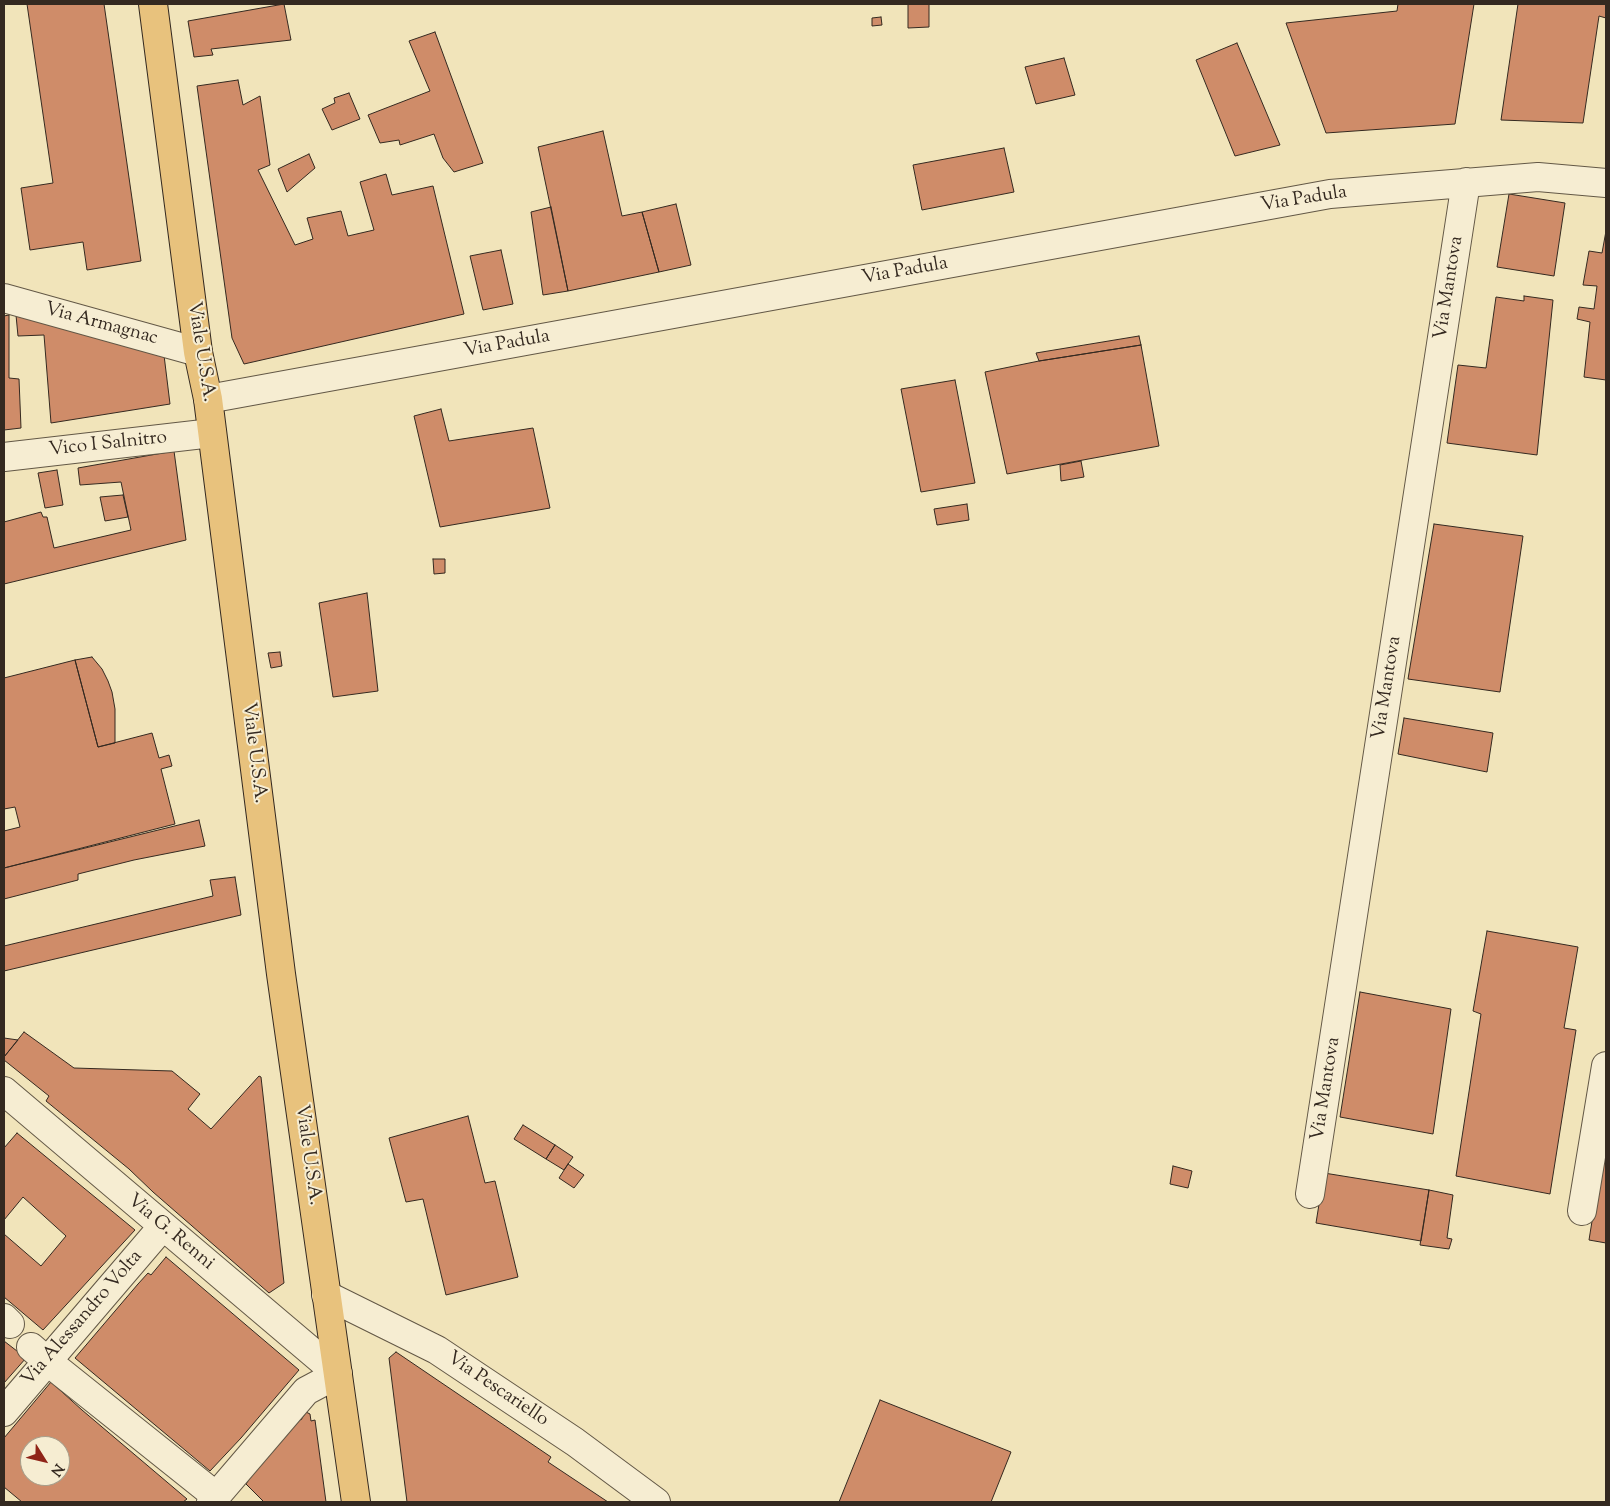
<!DOCTYPE html>
<style>
body{margin:0}
#map{position:relative;width:1610px;height:1506px;overflow:hidden;background:#f1e4ba;font-family:"Sorts Mill Goudy",serif}
canvas{display:block}
.frame{position:absolute;inset:0;border:5px solid #342920;pointer-events:none}
.north{position:absolute;left:20px;top:1436px;width:50px;height:50px;box-sizing:border-box;background:#f6edd2;border:1px solid #a89f8b;border-radius:50%;rotate:126deg;font-size:14px;font-weight:700;line-height:20px;text-align:center;color:#342920}
.north::after{content:'';display:block;margin:auto;width:18px;height:22px;background:#8f2418;clip-path:polygon(50% 0,100% 100%,50% 72%,0 100%)}
</style>
<div id="map">
<canvas width="1610" height="1506"></canvas>
<div class="frame"></div>
<div class="north">N</div>
</div>
<script>
const c = document.querySelector('canvas').getContext('2d');
c.lineJoin = 'round';
function fillPath(path, color) { c.fillStyle = color; c.fill(path, 'evenodd'); }
const shape = rows => new Path2D(rows.map(r => 'M' + r).join(''));
function strokePath(path, color, width, dash) { c.strokeStyle = color; c.lineWidth = width; c.lineCap = dash ? 'butt' : 'round'; c.setLineDash(dash || []); c.stroke(path); }
function label(font, color, halo, rows, align = 'center') {
  c.font = font + ' "Sorts Mill Goudy",serif'; c.lineWidth = 4; c.setLineDash([]); c.textBaseline = 'middle'; c.strokeStyle = halo; c.fillStyle = color; for (const [text, x, y, turn = 0] of rows) {
    c.save(); c.translate(x, y); c.rotate((+turn || 0) * Math.PI / 180); c.textAlign = isNaN(turn) ? turn : align; if (halo) c.strokeText(text, 0, 0); c.fillText(text, 0, 0); c.restore();
  }
}
const building = shape([
 [27,4,104,4,141,261,87,270,83,242,30,250,21,188,53,183,27,4],
 [284,4,291,40,211,49,213,55,194,57,188,21,284,4],
 [908,4,929,4,929,27,908,28,908,4],
 [1398,4,1474,4,1455,124,1326,133,1286,23,1397,11,1398,4],
 [1518,4,1606,4,1606,18,1599,16,1583,123,1501,120,1518,4],
 [881,17,882,25,872,26,872,18,881,17],
 [435,32,483,163,454,172,443,158,434,134,400,145,399,140,380,143,368,115,430,91,409,41,435,32],
 [1237,43,1280,145,1235,156,1196,60,1237,43],
 [1064,58,1075,95,1036,104,1025,67,1064,58],
 [238,80,243,105,260,96,270,165,258,170,295,245,313,239,307,218,341,211,348,236,374,230,360,182,386,174,392,195,433,186,464,314,244,364,232,338,197,86,238,80],
 [349,93,360,119,332,130,322,109,335,103,334,98,349,93],
 [603,131,622,216,642,212,659,272,568,291,538,147,603,131],
 [1004,148,1014,192,922,210,913,165,1004,148],
 [309,154,315,168,287,192,278,169,309,154],
 [1509,194,1565,203,1554,276,1497,267,1509,194],
 [676,204,691,265,659,272,642,212,676,204],
 [551,207,568,291,543,295,531,212,551,207],
 [1606,231,1606,380,1584,377,1590,322,1577,319,1579,307,1594,309,1597,286,1583,285,1589,251,1602,253,1606,231],
 [501,250,513,304,483,310,470,256,501,250],
 [1524,296,1553,300,1537,455,1447,443,1458,365,1486,368,1496,297,1524,301,1524,296],
 [9,315,9,378,19,379,21,428,4,430,4,316,9,315],
 [16,315,163,347,170,404,51,423,44,335,18,336,16,315],
 [1139,336,1141,345,1039,361,1036,353,1139,336],
 [1141,345,1159,446,1007,474,985,372,1039,361,1141,345],
 [955,380,975,483,921,492,901,389,955,380],
 [441,409,449,441,533,428,550,508,440,527,414,416,441,409],
 [174,451,186,540,4,584,4,522,41,512,43,517,47,517,54,548,131,530,121,482,80,485,78,468,174,451],
 [1081,461,1084,477,1061,481,1060,465,1081,461],
 [57,470,63,505,45,508,38,473,57,470],
 [123,495,128,517,105,521,100,497,123,495],
 [967,504,969,520,937,525,934,509,967,504],
 [1434,524,1523,536,1500,692,1408,679,1434,524],
 [433,559,445,559,445,573,434,574,433,559],
 [367,593,378,691,333,697,319,603,367,593],
 [280,652,282,666,271,668,268,653,280,652],
 [92,657,102,669,108,681,112,692,115,709,115,743,98,747,75,660,92,657],
 [75,660,98,747,152,733,159,758,169,755,172,766,161,769,175,824,4,868,4,831,20,827,15,807,4,809,4,678,75,660],
 [1404,718,1493,733,1487,772,1398,754,1404,718],
 [199,820,205,846,134,860,78,874,78,880,4,899,4,868,199,820],
 [235,877,241,915,4,971,4,946,213,896,210,880,235,877],
 [1487,931,1578,947,1564,1028,1576,1030,1550,1194,1456,1176,1481,1014,1473,1011,1487,931],
 [1360,992,1451,1009,1433,1134,1340,1117,1360,992],
 [24,1032,74,1068,172,1071,200,1094,188,1109,211,1129,259,1076,261,1077,284,1283,269,1293,153,1192,129,1169,46,1101,49,1096,4,1060,4,1057,24,1032],
 [4,1038,18,1040,4,1057,4,1038],
 [468,1116,485,1183,495,1181,518,1277,446,1295,423,1199,406,1202,389,1138,468,1116],
 [523,1125,555,1145,546,1159,514,1139,523,1125],
 [17,1133,135,1230,43,1330,4,1297,4,1234,41,1266,66,1236,23,1197,4,1220,4,1148,17,1133],
 [1606,1134,1606,1243,1589,1240,1606,1134],
 [555,1145,573,1157,564,1170,546,1159,555,1145],
 [568,1164,584,1175,574,1188,559,1178,568,1164],
 [1173,1166,1192,1171,1188,1188,1170,1184,1173,1166],
 [1324,1173,1429,1190,1421,1241,1316,1223,1324,1173],
 [1429,1190,1453,1195,1447,1238,1452,1239,1449,1249,1420,1245,1429,1190],
 [166,1257,299,1370,241,1438,210,1471,75,1358,138,1284,148,1273,151,1275,166,1257],
 [4,1341,26,1358,4,1383,4,1341],
 [396,1352,551,1457,548,1462,608,1502,407,1502,389,1358,396,1352],
 [51,1382,82,1410,187,1499,183,1502,22,1502,4,1487,4,1438,51,1382],
 [30,1446,60,1446,60,1476,30,1476,30,1446],
 [880,1400,1011,1452,991,1502,839,1502,880,1400],
 [306,1412,310,1414,311,1421,315,1420,326,1502,264,1502,246,1484,248,1481,246,1479,298,1418,301,1420,306,1412]
]);
fillPath(building, '#cf8c69');
strokePath(building, '#342920', 1);
const minor = shape([
 [4,298,198,352],
 [208,399,1330,194,1538,177,1606,183],
 [4,457,212,433],
 [4,1091,338,1374,306,1391,211,1502],
 [1310,1194,1466,182],
 [1582,1211,1606,1066],
 [326,1295,437,1350,575,1442,656,1502],
 [4,1318,10,1324],
 [31,1347,47,1361,216,1496],
 [4,1412,163,1226]
]);
const major = shape([
 [153,4,198,352,208,399,281,974,356,1502]
]);
strokePath(minor, '#635846', 30);
strokePath(major, '#342920', 30);
strokePath(minor, '#f6edd2', 28);
strokePath(major, '#e8c27d', 28);
label('19px', '#342920', '#f6edd2', [
 ["Via Padula",1304,200,-9],
 ["Via Padula",905,272,-10],
 ["Via Mantova",1450,288,-81],
 ["Via Armagnac",101,325,15],
 ["Via Padula",507,345,-10],
 ["Viale U.S.A.",200,352,81],
 ["Vico I Salnitro",108,445,-6],
 ["Via Mantova",1388,688,-81],
 ["Viale U.S.A.",253,753,83],
 ["Via Mantova",1327,1089,-81],
 ["Viale U.S.A.",307,1155,82],
 ["Via G. Renni",170,1233,40],
 ["Via Alessandro Volta",83,1319,-49],
 ["Via Pescariello",497,1390,34]
]);
</script>
